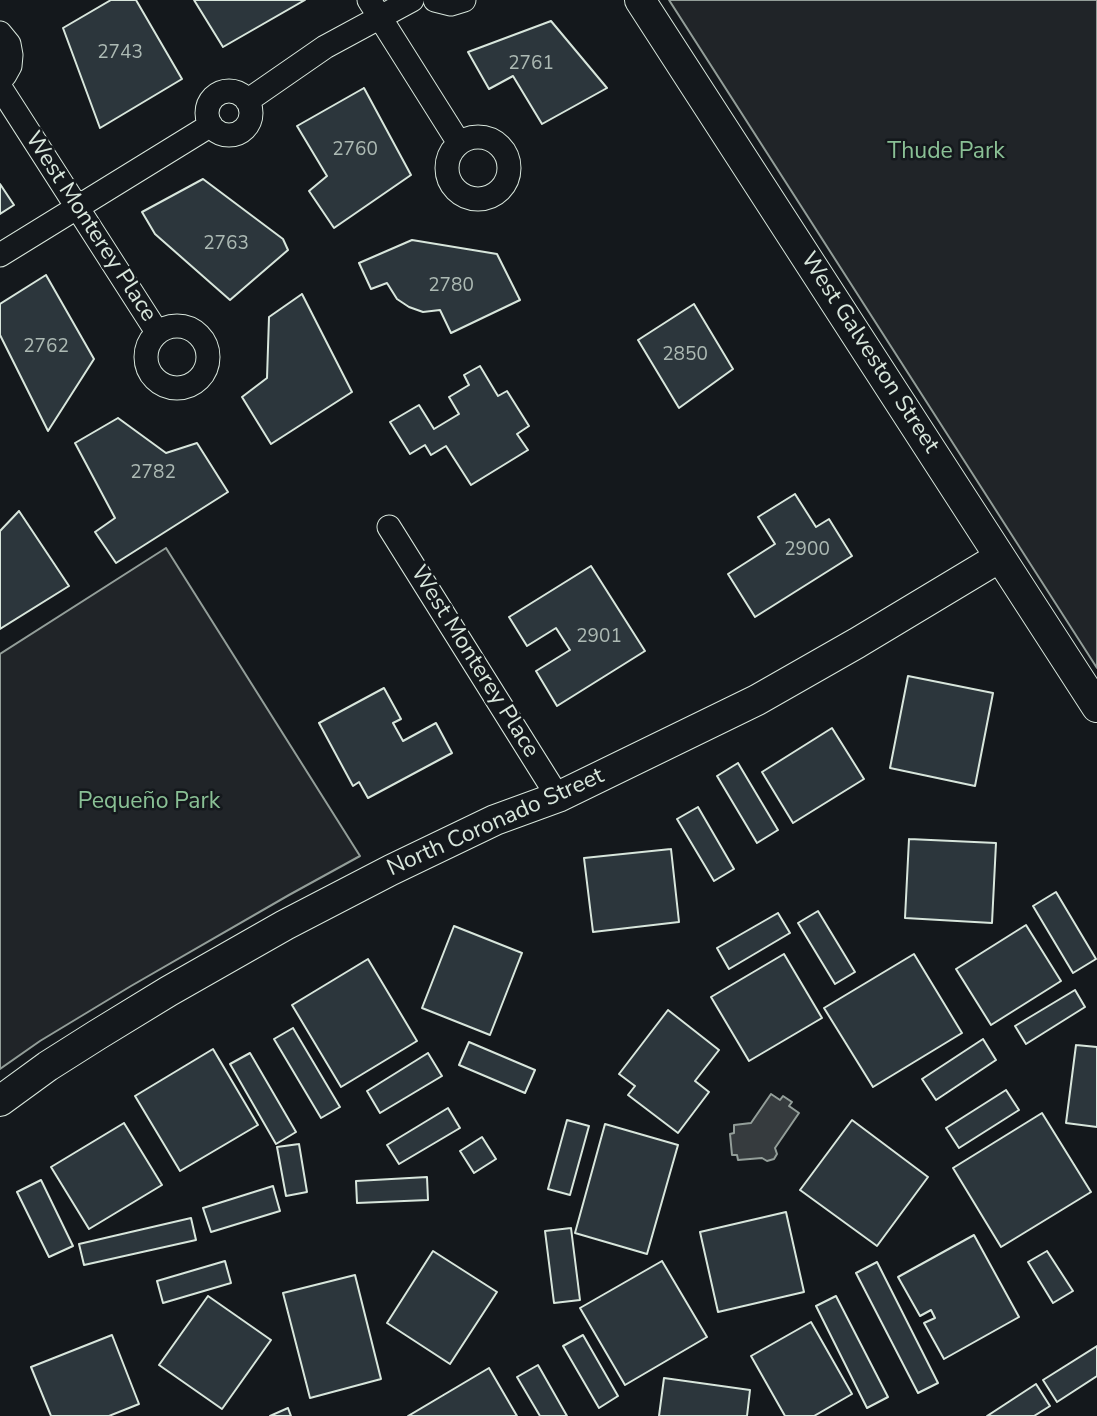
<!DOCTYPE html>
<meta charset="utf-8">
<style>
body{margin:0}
canvas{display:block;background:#14181c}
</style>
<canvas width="1097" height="1416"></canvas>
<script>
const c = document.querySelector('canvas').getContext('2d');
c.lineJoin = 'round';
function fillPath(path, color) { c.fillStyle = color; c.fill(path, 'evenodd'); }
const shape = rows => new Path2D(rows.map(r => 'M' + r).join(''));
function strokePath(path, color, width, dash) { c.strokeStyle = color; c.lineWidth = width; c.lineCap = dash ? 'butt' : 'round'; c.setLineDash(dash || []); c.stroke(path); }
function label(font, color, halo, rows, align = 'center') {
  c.font = font + ' "Nunito Sans",sans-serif'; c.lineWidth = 5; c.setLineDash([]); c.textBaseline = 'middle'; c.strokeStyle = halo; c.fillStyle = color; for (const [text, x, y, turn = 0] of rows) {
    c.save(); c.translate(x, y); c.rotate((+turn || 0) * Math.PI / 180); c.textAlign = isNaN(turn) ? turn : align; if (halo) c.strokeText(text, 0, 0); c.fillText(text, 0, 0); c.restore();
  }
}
const green = shape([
 [669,0,1097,0,1097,668,669,0],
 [166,548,360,856,289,895,131,986,40,1041,0,1069,0,654,166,548]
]);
fillPath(green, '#202428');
strokePath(green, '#939e99', 2);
const water = shape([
 [771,1094,780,1100,783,1096,792,1102,789,1106,799,1113,775,1148,777,1154,774,1159,767,1161,762,1158,738,1160,737,1155,732,1155,730,1134,734,1133,734,1125,751,1123,771,1094]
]);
fillPath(water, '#363b3e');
strokePath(water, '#939e99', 2);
const building = shape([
 [111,0,136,0,182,79,100,128,63,28,111,0],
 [194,0,305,0,223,47,194,0],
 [551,21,607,88,542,124,513,76,489,89,468,52,551,21],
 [364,88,411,175,334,228,309,191,327,176,297,126,364,88],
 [203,179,283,239,288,250,230,300,155,234,142,212,203,179],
 [0,184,14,205,0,214,0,184],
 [412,240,497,254,520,300,451,333,440,310,423,312,409,307,397,299,387,283,371,289,359,263,412,240],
 [46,275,94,359,48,431,0,335,0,304,46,275],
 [302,294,352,392,271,444,242,397,267,378,269,317,302,294],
 [694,304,733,369,679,408,638,340,694,304],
 [480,366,498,396,507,391,529,426,517,434,528,450,471,485,446,446,431,455,425,445,410,454,390,422,419,405,434,429,459,414,449,397,469,385,464,375,480,366],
 [118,418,166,453,197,443,228,492,116,563,95,532,115,518,75,443,118,418],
 [795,494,816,527,829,519,852,556,755,617,728,574,775,544,758,517,795,494],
 [19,511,69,586,0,629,0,531,19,511],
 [591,566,645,651,557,706,536,671,570,650,556,628,527,646,509,617,591,566],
 [908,676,993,693,975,786,890,768,908,676],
 [384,688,401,719,393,723,403,741,436,723,452,753,368,798,359,782,353,786,319,723,384,688],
 [832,728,864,779,793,823,762,772,832,728],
 [738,763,778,830,757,843,717,776,738,763],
 [698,807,734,869,714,881,677,819,698,807],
 [909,839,996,843,992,923,905,918,909,839],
 [671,849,679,922,593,932,584,858,671,849],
 [1056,892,1096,959,1073,973,1033,906,1056,892],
 [818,911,855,972,835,984,798,923,818,911],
 [778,913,790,933,729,969,717,948,778,913],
 [1026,925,1061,981,991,1025,956,969,1026,925],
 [454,926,522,953,490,1035,422,1008,454,926],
 [784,954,822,1018,749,1061,711,997,784,954],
 [914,954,962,1033,873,1087,824,1008,914,954],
 [368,959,417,1041,341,1087,292,1005,368,959],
 [1075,990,1085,1007,1026,1044,1015,1026,1075,990],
 [668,1010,719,1050,695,1081,709,1092,678,1133,628,1095,635,1086,619,1074,668,1010],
 [293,1028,340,1107,321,1118,274,1039,293,1028],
 [983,1039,996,1060,936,1100,922,1079,983,1039],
 [469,1042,535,1070,525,1093,459,1065,469,1042],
 [1076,1045,1097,1047,1097,1127,1066,1123,1076,1045],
 [213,1049,258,1125,180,1171,135,1096,213,1049],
 [250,1053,296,1132,276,1144,230,1064,250,1053],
 [428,1053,442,1076,380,1113,367,1091,428,1053],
 [1006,1090,1019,1110,959,1148,946,1128,1006,1090],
 [448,1108,460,1128,399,1164,387,1145,448,1108],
 [1042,1113,1091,1192,1001,1247,953,1168,1042,1113],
 [567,1120,589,1126,570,1195,548,1189,567,1120],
 [852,1120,928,1177,877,1246,800,1190,852,1120],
 [124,1123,162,1185,89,1229,51,1167,124,1123],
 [605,1124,678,1145,647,1254,575,1233,605,1124],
 [482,1137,496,1159,474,1173,460,1151,482,1137],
 [299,1144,307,1192,286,1196,277,1147,299,1144],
 [427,1177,428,1200,357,1203,356,1181,427,1177],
 [41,1180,73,1246,49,1257,17,1192,41,1180],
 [273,1186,280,1211,211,1232,203,1208,273,1186],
 [786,1212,804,1292,718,1312,700,1232,786,1212],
 [191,1218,196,1240,84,1265,79,1244,191,1218],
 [571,1228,580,1300,554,1303,545,1231,571,1228],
 [974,1235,1019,1317,944,1359,924,1323,935,1318,931,1310,920,1316,898,1277,974,1235],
 [433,1251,497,1292,450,1364,387,1323,433,1251],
 [1047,1251,1073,1291,1053,1303,1028,1262,1047,1251],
 [225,1261,231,1283,163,1303,157,1281,225,1261],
 [662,1261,707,1337,625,1385,580,1308,662,1261],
 [877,1262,938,1383,918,1393,856,1273,877,1262],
 [355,1275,381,1379,310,1398,283,1293,355,1275],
 [208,1296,271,1340,222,1409,159,1365,208,1296],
 [836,1296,888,1397,867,1408,816,1306,836,1296],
 [811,1322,852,1394,814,1416,785,1416,751,1356,811,1322],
 [112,1335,139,1404,109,1416,51,1416,31,1367,112,1335],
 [583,1335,618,1396,599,1408,563,1346,583,1335],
 [1097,1346,1097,1376,1057,1402,1043,1380,1097,1346],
 [538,1365,567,1416,540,1416,517,1377,538,1365],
 [489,1368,517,1416,408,1416,489,1368],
 [664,1378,750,1390,747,1416,659,1416,664,1378],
 [1036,1384,1050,1406,1034,1416,987,1416,1036,1384],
 [288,1408,291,1416,270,1416,288,1408]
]);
fillPath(building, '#2c363c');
strokePath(building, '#d8e6dc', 2);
const minor = shape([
 [369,0,459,143],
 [435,0,451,4,464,0],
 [0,33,9,44,11,55,10,66,5,75,0,80],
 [0,87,157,332],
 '207 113a22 22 0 1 1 44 0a22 22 0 1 1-44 0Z',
 [247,101,325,47,412,0],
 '447 168a31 31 0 1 1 62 0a31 31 0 1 1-62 0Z',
 [0,255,211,125],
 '146 357a31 31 0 1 1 62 0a31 31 0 1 1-62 0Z',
 [389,527,558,797]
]);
const tertiary = shape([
 [640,0,1097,707],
 [0,1101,48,1066,97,1035,169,991,285,925,391,870,495,820,558,797,757,700,857,643,1000,557]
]);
strokePath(minor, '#d8e6dc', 25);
strokePath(tertiary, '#d8e6dc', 32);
strokePath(minor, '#14181c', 23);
strokePath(tertiary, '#14181c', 30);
label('19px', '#adbab4', null, [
 ["2743",120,53],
 ["2761",531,64],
 ["2760",355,150],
 ["2763",226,244],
 ["2780",451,286],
 ["2762",46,347],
 ["2850",685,355],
 ["2782",153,473],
 ["2900",807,550],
 ["2901",599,637]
]);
label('23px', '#8ac095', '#14181c', [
 ["Thude Park",946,152],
 ["Pequeño Park",149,802]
]);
label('23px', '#d8e6dc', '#14181c', [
 ["West Monterey Place",90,227,57],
 ["West Galveston Street",869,353,57],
 ["West Monterey Place",474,662,58],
 ["North Coronado Street",496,823,-24]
]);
</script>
